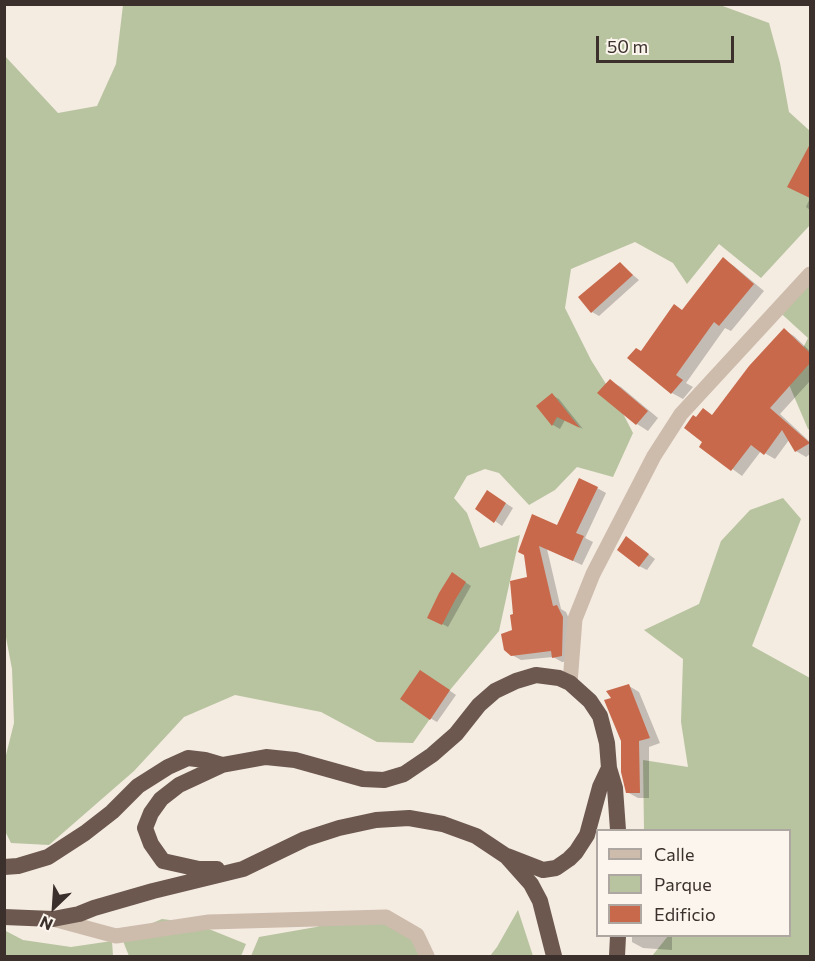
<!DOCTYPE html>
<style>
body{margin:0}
#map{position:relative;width:815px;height:961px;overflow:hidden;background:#f4ebe1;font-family:Commissioner,sans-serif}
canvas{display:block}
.frame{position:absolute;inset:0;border:6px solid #3b302b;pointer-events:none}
.legend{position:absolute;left:596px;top:829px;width:195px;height:108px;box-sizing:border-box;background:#fbf5ee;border:2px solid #aea6a0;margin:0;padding:8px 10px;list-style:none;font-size:18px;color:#3b302b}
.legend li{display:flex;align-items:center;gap:12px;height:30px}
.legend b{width:30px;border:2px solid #aea6a0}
.north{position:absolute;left:24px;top:877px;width:60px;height:60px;-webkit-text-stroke:4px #fbf5ee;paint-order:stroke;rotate:205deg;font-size:16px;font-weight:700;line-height:24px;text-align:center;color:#3b302b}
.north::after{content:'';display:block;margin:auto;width:21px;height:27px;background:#3b302b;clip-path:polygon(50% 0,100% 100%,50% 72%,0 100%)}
.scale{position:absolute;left:596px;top:36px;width:138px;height:27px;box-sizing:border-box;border:3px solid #3b302b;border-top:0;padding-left:8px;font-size:18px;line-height:21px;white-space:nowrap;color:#3b302b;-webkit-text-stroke:4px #fbf5ee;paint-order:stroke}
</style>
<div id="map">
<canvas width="815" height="961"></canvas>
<div class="frame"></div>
<ul class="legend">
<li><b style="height:8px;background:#cdbbac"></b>Calle</li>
<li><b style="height:16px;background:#b8c4a0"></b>Parque</li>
<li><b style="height:16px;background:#c8694b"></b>Edificio</li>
</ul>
<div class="north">N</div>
<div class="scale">50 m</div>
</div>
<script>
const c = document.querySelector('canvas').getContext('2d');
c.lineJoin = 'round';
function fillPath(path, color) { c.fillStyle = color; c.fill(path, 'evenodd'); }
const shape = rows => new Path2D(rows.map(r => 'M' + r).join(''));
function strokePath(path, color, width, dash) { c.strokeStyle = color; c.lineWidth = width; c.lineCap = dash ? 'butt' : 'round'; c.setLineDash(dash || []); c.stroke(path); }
fillPath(shape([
 [123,5,720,5,769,23,780,63,789,112,810,131,810,225,761,278,719,244,687,284,673,263,635,242,571,269,565,308,591,360,616,400,633,433,613,477,577,467,555,490,529,505,499,473,485,469,467,476,454,498,467,513,480,548,520,535,499,631,450,690,413,743,377,742,321,712,235,695,184,717,134,771,49,845,11,843,4,829,5,759,14,723,12,669,4,627,4,55,58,113,97,106,116,64],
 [810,270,810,430,808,429,787,380,808,338,774,307],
 [783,498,801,519,752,646,810,678,810,956,652,956,668,936,790,936,790,830,644,830,643,760,688,767,681,722,683,659,644,630,699,604,721,541,750,510],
 [518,910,533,956,490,956,497,947],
 [357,913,410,923,425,956,251,956,259,937,316,927],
 [162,919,194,923,246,944,241,956,129,956,121,936],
 [4,930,23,940,71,947,112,941,113,956,5,956]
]), '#b8c4a0');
fillPath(shape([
 [810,198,810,210,806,207],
 [723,259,734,266,764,291,731,331,725,328,686,383,693,387,683,399,672,393,641,352,683,311],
 [620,264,639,280,599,316,592,312],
 [784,330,794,336,810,351,810,381,780,414,810,442,810,454,806,457,796,451,789,440,775,459,761,451,742,476,701,446,704,442,697,419,704,410,713,416],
 [610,381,621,387,658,418,648,431,637,424,599,393],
 [552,395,559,399,583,429,565,420,560,429,553,425,538,406],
 [597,488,606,493,585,538,593,542,582,565,547,549,561,609,566,612,571,623,571,661,562,662,553,657,521,660,512,655,515,615,529,579,525,554,558,527],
 [495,496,513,508,502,526,477,508],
 [627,538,655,559,647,570,639,566],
 [453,574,471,586,448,627,435,620],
 [428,676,456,695,437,722,430,718],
 [629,686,639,692,660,743,649,747,649,798,638,798,627,792,623,741,613,699],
 [632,936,672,936,672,950,643,948,632,942]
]), '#0003');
fillPath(shape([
 [810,144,810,198,787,187],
 [723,257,754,284,719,326,714,322,676,375,683,380,671,394,627,358,636,348,641,351,674,304,682,310],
 [620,262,633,275,591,313,578,297],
 [784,328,810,353,810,363,770,408,810,443,795,452,782,430,764,455,751,445,731,471,699,447,702,442,684,428,693,415,696,417,703,408,712,415,749,366],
 [610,379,648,411,636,425,597,393],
 [552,393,580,428,557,417,552,426,536,406],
 [579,478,598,487,576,533,584,536,573,561,539,546,553,606,557,605,563,617,562,656,552,658,551,651,511,656,504,650,501,634,512,630,510,615,513,614,510,581,527,577,524,555,518,552,532,514,557,525],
 [487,490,506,503,494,523,475,509],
 [626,536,649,554,639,567,617,550],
 [452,572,466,582,455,600,442,625,427,618,439,593],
 [420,670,450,690,430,720,400,699],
 [629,684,650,738,639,741,640,793,626,793,621,772,621,741,604,700,611,698,606,691]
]), '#c8694b');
strokePath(shape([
 [53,919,116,936,209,922,386,917,417,935,427,956]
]), '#cdbbac', 15);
strokePath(shape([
 [570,683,575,619,593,574,654,456,681,414,810,274]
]), '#cdbbac', 15);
strokePath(shape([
 [507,856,543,870,556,868,569,859,576,852,587,835,600,787,609,768],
 [4,867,18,866,48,857,85,833,112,812,138,786,168,767,188,758,205,760,222,765,266,757,295,760,363,779,384,780,404,774,432,755,456,734,479,705,495,691,516,681,536,675,559,678,570,683,590,701,600,716,607,743,609,768,615,788,618,830],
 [217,869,199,869,163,861,151,844,145,828,151,813,161,799,179,785,222,765],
 [4,917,53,919,79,914,94,908,153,891,243,869,305,839,339,828,376,820,409,818,443,824,476,836,506,856,531,884,540,901,554,956],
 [617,956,618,936]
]), '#6c584f', 16);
</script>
